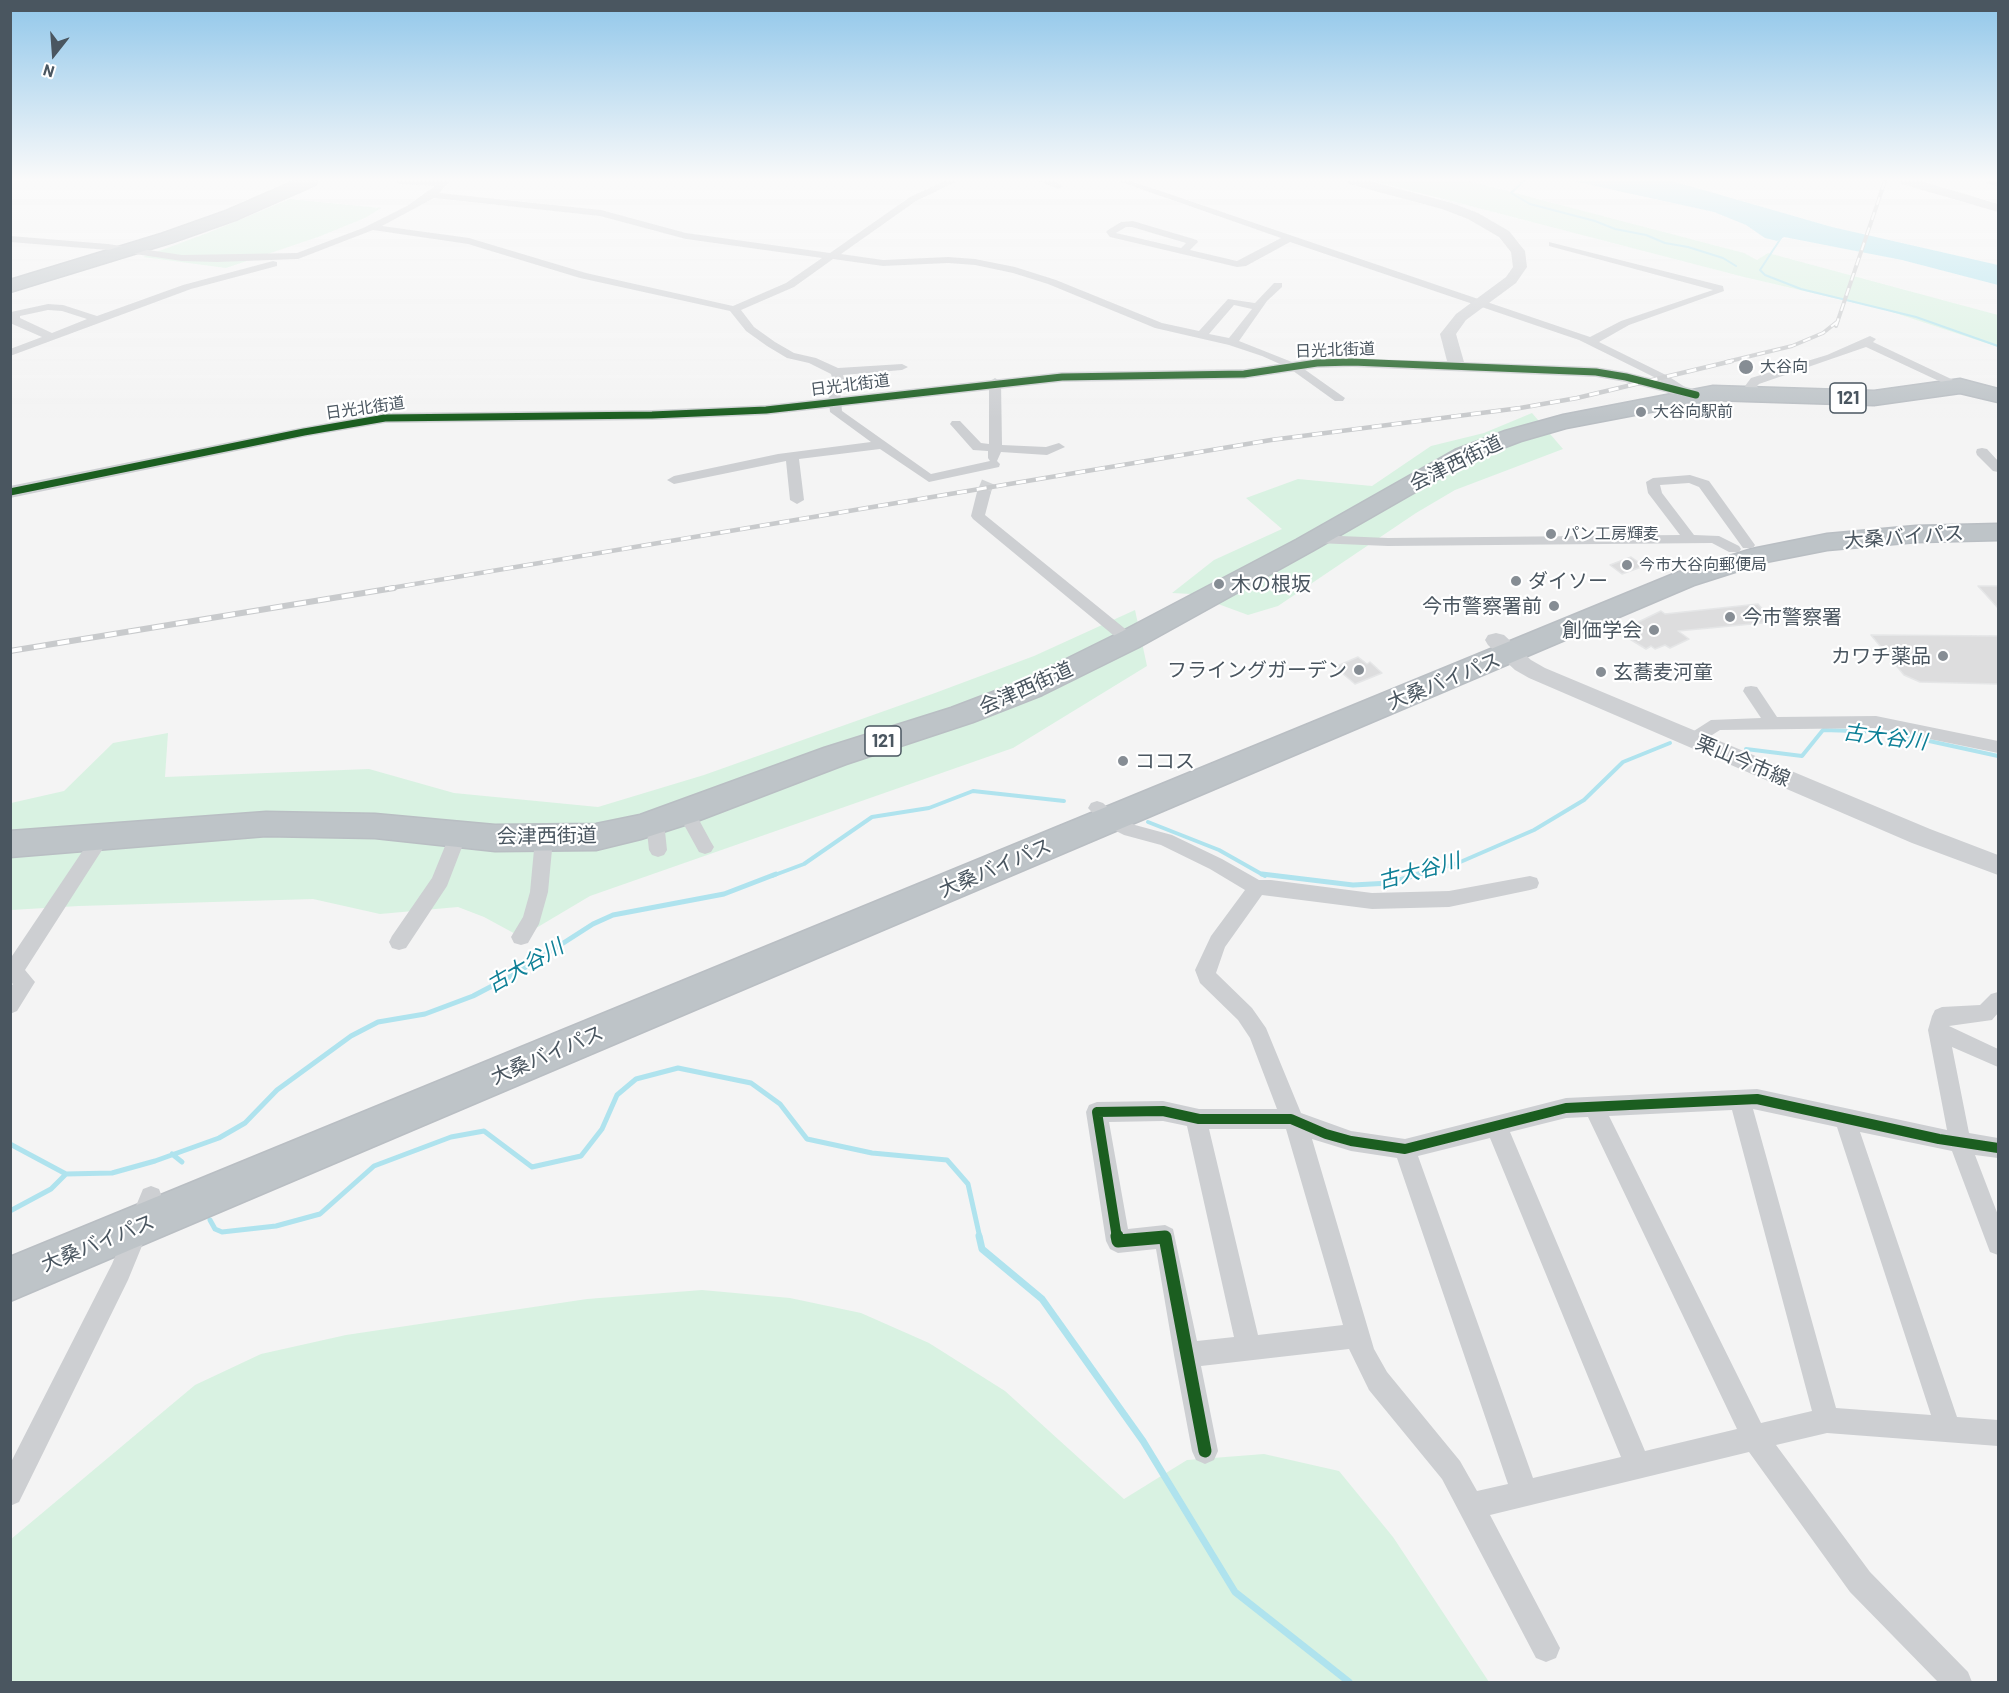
<!DOCTYPE html>
<meta charset="utf-8">
<style>
body{margin:0}
#map{position:relative;width:2009px;height:1693px;overflow:hidden;background:#f4f4f4;font-family:Barlow,sans-serif}
canvas{display:block}
.frame{position:absolute;inset:0;border:12px solid #4a5660;pointer-events:none}
.north{position:absolute;left:24px;top:24px;width:60px;height:60px;-webkit-text-stroke:4px #fff;paint-order:stroke;rotate:197deg;font-size:16px;font-weight:700;line-height:24px;text-align:center;color:#4a5660}
.north::after{content:'';display:block;margin:auto;width:21px;height:27px;background:#4a5660;clip-path:polygon(50% 0,100% 100%,50% 72%,0 100%)}
</style>
<div id="map">
<canvas width="2009" height="1693"></canvas>
<div class="frame"></div>
<div class="north">N</div>
</div>
<script>
const c = document.querySelector('canvas').getContext('2d');
c.lineJoin = 'round';
function fillPath(path, color) { c.fillStyle = color; c.fill(path, 'evenodd'); }
const shape = rows => new Path2D(rows.map(r => 'M' + r).join(''));
function strokePath(path, color, width, dash) { c.strokeStyle = color; c.lineWidth = width; c.lineCap = dash ? 'butt' : 'round'; c.setLineDash(dash || []); c.stroke(path); }
function label(font, color, halo, rows, align = 'center') {
  c.font = font + ' Barlow,"Noto Sans JP",sans-serif'; c.lineWidth = 4.5; c.setLineDash([]); c.textBaseline = 'middle'; c.strokeStyle = halo; c.fillStyle = color; for (const [text, x, y, turn = 0] of rows) {
    c.save(); c.translate(x, y); c.rotate((+turn || 0) * Math.PI / 180); c.textAlign = isNaN(turn) ? turn : align; if (halo) c.strokeText(text, 0, 0); c.fillText(text, 0, 0); c.restore();
  }
}
fillPath(shape([
 [1374,181,1469,181,1744,253,1757,260,1768,253,1998,315,1998,347,1886,310,1744,277],
 [290,199,381,208,365,218,318,237,226,268,143,257,210,232],
 [1532,413,1563,449,1455,490,1416,513,1278,606,1248,615,1191,594,1172,593,1214,560,1282,529,1246,498,1298,479,1372,486,1431,446,1484,433],
 [1135,610,1147,666,1013,748,590,896,521,937,484,917,458,907,380,914,313,899,79,906,11,910,11,803,64,791,113,743,168,733,165,777,369,769,454,793,598,807,704,775,935,693,1034,656],
 [702,1290,790,1298,861,1313,929,1343,1005,1391,1124,1499,1187,1460,1264,1454,1339,1471,1393,1537,1489,1682,11,1682,10,1540,195,1385,261,1354,346,1335,587,1299]
]), '#d9f2e2');
fillPath(shape([
 [1573,181,1672,181,1832,227,1998,265,1998,285,1902,260,1784,237,1777,241,1765,238,1746,225,1714,212]
]), '#afe3ee');
strokePath(shape([
 [1524,181,1511,193,1530,204,1595,221,1615,229,1646,235,1665,243,1688,247,1723,258,1736,266],
 [1783,235,1760,270,1765,275,1801,289,1916,317,1998,346]
]), '#afe3ee', 2);
strokePath(shape([
 [1746,749,1802,756,1823,730,1888,732,1998,756],
 [1148,822,1219,850,1265,876],
 [772,876,804,864,872,817,929,808,973,791,1064,801],
 [1414,876,1458,863,1534,830,1584,800,1623,762,1670,743]
]), '#afe3ee', 4);
strokePath(shape([
 [1262,874,1353,885,1390,883,1419,874],
 [10,1144,66,1174,112,1173,155,1161,219,1138,245,1123,277,1090,351,1036,378,1022,425,1014,473,996,515,974,593,924,613,915,724,894,776,874],
 [172,1154,182,1162],
 [10,1211,51,1189,66,1174],
 [210,1220,215,1229,222,1232,276,1226,320,1214,374,1166,451,1137,484,1131,532,1167,581,1156,602,1129,617,1095,636,1079,678,1068,751,1083,780,1104,807,1139,872,1153,947,1160,968,1184,980,1238]
]), '#afe3ee', 5);
strokePath(shape([
 [979,1236,982,1249,1042,1299,1143,1441,1235,1592,1349,1682]
]), '#afe3ee', 7);
const building = shape([
 [1631,557,1644,566,1622,574,1610,565,1631,557],
 [1978,586,1998,586,1998,608,1978,586],
 [1758,604,1773,622,1678,631,1689,639,1670,648,1665,645,1655,649,1651,646,1646,649,1628,638,1622,630,1661,611,1665,614,1758,604],
 [1871,635,1998,636,1998,684,1920,682,1904,675,1871,635],
 [1358,657,1367,664,1370,662,1382,673,1355,684,1335,667,1358,657]
]);
fillPath(building, '#ddddde');
strokePath(building, '#e5e6e7', 1.5);
strokePath(shape([
 [984,492,988,482]
]), '#d2d4d6', 13, [13, 7]);
const highway = shape([
 [295,181,317,181,315,185,238,219,173,242,10,292,10,280,161,234,226,211,295,181],
 [1960,379,1998,389,1998,402,1960,393,1874,405,1713,400,1566,428,1521,441,1471,460,1314,550,1139,647,1042,695,973,722,846,764,697,821,641,839,596,850,495,851,375,838,266,836,10,857,10,831,266,812,375,814,495,825,596,824,640,815,824,748,951,708,1022,681,1119,633,1296,540,1455,450,1505,431,1563,415,1713,386,1874,391,1960,379],
 [1998,524,1998,540,1916,542,1827,550,1766,562,1694,585,10,1301,10,1257,1676,573,1752,549,1827,534,1916,526,1998,524]
]);
strokePath(highway, '#b9bec3', 3);
fillPath(shape([
 [396,181,450,181,439,193,601,210,686,233,830,253,910,197,945,181,957,181,916,201,841,254,883,260,948,257,975,259,1015,267,1056,280,1162,323,1199,331,1228,299,1255,303,1274,283,1282,283,1282,287,1267,301,1239,341,1297,364,1345,398,1343,401,1335,401,1289,368,1262,356,1229,345,1155,328,1048,284,1013,273,975,265,948,263,883,266,833,259,794,287,741,310,754,327,775,342,794,353,816,358,838,368,902,364,908,367,902,370,843,375,845,382,840,390,842,411,931,474,990,461,988,458,988,451,973,450,950,424,952,421,960,421,981,443,989,444,989,382,995,378,1001,382,1002,445,1046,447,1059,443,1065,447,1047,455,1001,452,997,461,1000,464,999,467,929,482,880,449,799,459,804,500,797,504,790,500,786,461,674,484,667,480,674,476,778,454,871,442,830,412,828,390,833,382,831,374,809,363,787,358,767,346,746,331,730,311,580,278,468,244,373,230,298,259,217,262,182,261,108,250,10,242,10,236,108,244,182,255,297,253,363,228,407,206,435,186,400,184,396,181],
 [434,198,600,216,686,239,822,258,786,283,733,306,586,273,469,238,382,226,434,198],
 [1234,305,1252,309,1229,338,1209,334,1234,305],
 [1039,181,1053,181,1063,186,1058,189,1039,181],
 [1118,181,1131,181,1590,337,1621,321,1713,290,1549,246,1549,242,1723,286,1724,291,1629,325,1599,342,1668,376,1685,387,1685,393,1681,394,1660,380,1579,340,1290,242,1246,266,1237,267,1110,237,1106,232,1108,230,1121,222,1133,221,1197,240,1198,242,1190,250,1237,261,1281,238,1118,181],
 [1126,227,1132,227,1186,243,1181,248,1116,233,1126,227],
 [1986,181,1998,181,1998,187,1987,183,1986,181],
 [273,261,277,262,277,266,191,289,10,356,10,349,42,337,10,323,11,312,48,304,63,305,97,316,183,285,273,261],
 [48,310,62,311,87,319,52,333,20,318,20,316,48,310],
 [1870,336,1876,339,1873,342,1966,386,1964,389,1956,389,1866,347,1759,384,1757,386,1762,393,1760,396,1752,396,1745,386,1751,378,1827,355,1870,336],
 [1982,448,1987,449,1998,461,1998,472,1993,471,1977,455,1976,452,1977,449,1982,448],
 [1690,475,1709,481,1755,545,1753,548,1743,548,1699,487,1689,483,1660,485,1662,493,1694,535,1719,536,1739,546,1741,549,1739,552,1729,552,1712,543,1388,546,1316,543,1309,539,1316,535,1388,538,1680,535,1648,493,1646,482,1653,478,1690,475],
 [984,488,991,492,985,515,1134,636,1137,640,1134,644,1124,644,973,519,971,516,977,492,984,488],
 [1751,686,1757,687,1777,717,1876,716,1998,741,1998,753,1876,728,1720,730,1698,744,1686,744,1684,740,1686,736,1711,720,1761,718,1743,691,1745,687,1751,686],
 [1097,801,1103,803,1116,815,1135,825,1172,835,1222,859,1259,880,1271,880,1372,893,1449,891,1530,876,1537,878,1539,883,1537,888,1530,890,1449,907,1372,909,1262,895,1225,947,1216,973,1252,1008,1266,1028,1301,1113,1351,1131,1405,1139,1566,1098,1757,1089,1947,1130,1928,1030,1932,1016,1935,1010,1942,1007,1980,1005,1991,994,1998,992,1998,1013,1992,1020,1949,1026,1998,1049,1998,1067,1952,1047,1969,1133,1998,1138,1998,1158,1975,1155,1998,1215,1998,1255,1990,1252,1952,1151,1860,1132,1957,1417,1998,1420,1998,1446,1827,1433,1776,1445,1870,1572,1968,1672,1972,1682,1938,1682,1850,1592,1749,1452,1490,1515,1560,1648,1556,1658,1546,1662,1536,1658,1442,1479,1369,1390,1349,1349,1201,1366,1218,1451,1214,1460,1205,1464,1196,1460,1192,1451,1174,1355,1156,1249,1118,1253,1110,1249,1106,1241,1086,1112,1089,1105,1097,1102,1163,1101,1199,1109,1277,1109,1250,1038,1238,1020,1200,983,1195,970,1211,936,1245,890,1210,869,1161,845,1124,835,1104,825,1088,808,1091,803,1097,801],
 [1753,1109,1837,1127,1931,1415,1836,1408,1753,1109],
 [1732,1110,1812,1411,1761,1423,1609,1116,1732,1110],
 [1588,1117,1737,1429,1645,1451,1510,1132,1566,1118,1588,1117],
 [1163,1121,1187,1126,1234,1337,1197,1341,1173,1229,1165,1225,1128,1229,1109,1122,1163,1121],
 [1209,1129,1286,1129,1343,1325,1258,1335,1209,1129],
 [1490,1138,1621,1457,1533,1478,1418,1156,1490,1138],
 [1312,1139,1351,1151,1397,1158,1508,1484,1477,1491,1460,1461,1387,1372,1374,1349,1312,1139],
 [686,805,692,807,711,842,714,847,711,852,705,854,699,852,677,812,680,807,686,805],
 [655,815,661,817,664,822,667,850,664,855,658,857,652,855,649,850,646,822,649,817,655,815],
 [458,827,464,829,467,834,447,886,406,948,399,950,392,948,389,942,392,936,432,878,452,829,458,827],
 [102,829,108,831,111,836,25,970,35,982,17,1011,10,1014,10,987,13,984,10,982,10,959,96,831,102,829],
 [544,832,550,834,553,839,548,892,539,924,528,943,521,945,514,943,511,937,523,917,530,892,535,839,538,834,544,832],
 [151,1186,159,1189,162,1197,128,1280,19,1502,10,1506,10,1464,112,1264,143,1189,151,1186]
]), '#cdcfd2');
fillPath(shape([
 [1348,181,1369,181,1452,203,1478,213,1509,231,1525,251,1527,267,1516,283,1466,320,1456,334,1464,362,1596,367,1626,372,1702,391,1704,395,1702,399,1696,400,1625,382,1596,377,1352,367,1317,368,1244,379,1062,382,766,415,652,420,385,423,304,437,10,498,10,486,304,427,385,413,652,410,766,405,1062,372,1244,369,1317,358,1447,361,1440,334,1456,314,1506,277,1513,267,1511,252,1499,237,1468,219,1442,209,1349,184,1348,181],
 [1901,181,1921,181,1998,204,1998,212,1902,184,1901,181],
 [1496,633,1504,635,1531,660,1545,668,1930,829,1998,855,1998,875,1912,843,1529,678,1515,670,1488,645,1485,640,1488,635,1496,633]
]), '#ced0d3');
fillPath(highway, '#bec4c8');
const railFar2 = shape([
 [1836,326,1885,181],
 [1726,362,1792,346,1823,333,1838,321]
]);
const railFar1 = shape([
 [385,589,1271,440,1520,408,1577,398,1732,361]
]);
const rail = shape([
 [10,651,394,588]
]);
strokePath(railFar2, '#c8cacc', 4);
strokePath(railFar1, '#c8cacc', 4.5);
strokePath(rail, '#c8cacc', 6);
strokePath(railFar2, '#fff', 2, [8]);
strokePath(railFar1, '#fff', 3, [10]);
strokePath(rail, '#fff', 4, [12]);
strokePath(shape([
 [1350,362,1353,362]
]), '#1b5e20', 5);
strokePath(shape([
 [10,492,304,432,385,418,652,415,766,410,1062,377,1244,374,1317,363,1352,362,1596,372,1626,377,1696,395]
]), '#1b5e20', 7);
strokePath(shape([
 [1117,1238,1097,1112,1163,1111,1199,1119,1291,1119,1326,1134,1351,1141,1405,1149,1566,1108,1757,1099,1939,1139,1998,1148],
 [1158,1238,1165,1238]
]), '#1b5e20', 10);
strokePath(shape([
 [1117,1236,1118,1241,1165,1237,1205,1451]
]), '#1b5e20', 13);
const sky = c.createLinearGradient(0, 0, 0, 418);
sky.addColorStop(0, '#91c7ea');
sky.addColorStop(0.43, '#fafafa');
sky.addColorStop(1, '#fafafa00');
c.fillStyle = sky;
c.fillRect(0, 0, 2009, 418);
for (const [x, y, r, color] of [
 [1746,367,8,"#868d94"],
 [1641,412,6,"#868d94"],
 [1551,534,6,"#868d94"],
 [1627,565,6,"#868d94"],
 [1516,581,6,"#868d94"],
 [1219,584,6,"#868d94"],
 [1554,606,6,"#868d94"],
 [1730,617,6,"#868d94"],
 [1654,630,6,"#868d94"],
 [1943,656,6,"#868d94"],
 [1359,670,6,"#868d94"],
 [1601,672,6,"#868d94"],
 [1123,761,6,"#868d94"]
]) { const dot = new Path2D(); dot.arc(x, y, r, 0, 2 * Math.PI); c.fillStyle = color; c.fill(dot); strokePath(dot, '#fff', 2); }
label('16px', '#4a5660', '#fff', [
 ["日光北街道",1335,350,-2],
 ["日光北街道",850,385,-7],
 ["日光北街道",365,408,-8]
]);
label('16px', '#4a5660', '#fff', [
 ["大谷向",1760,367],
 ["大谷向駅前",1653,412],
 ["パン工房輝麦",1563,534],
 ["今市大谷向郵便局",1639,565]
], 'left');
for (const [x, y, w] of [
 [1848,398,36],
 [883,741,36]
]) { const box = new Path2D(); box.roundRect(x - w / 2, y - 15, w, 30, 4.5); c.fillStyle = '#fff'; c.fill(box); strokePath(box, '#4a5660', 1.5); }
label('bold 18px', '#4a5660', null, [
 ["121",1848,398],
 ["121",883,741]
]);
label('20px', '#4a5660', '#fff', [
 ["会津西街道",1456,463,-26],
 ["大桑バイパス",1904,537,-4],
 ["大桑バイパス",1444,681,-22],
 ["会津西街道",1026,688,-24],
 ["栗山今市線",1743,761,23],
 ["会津西街道",547,836,-1],
 ["大桑バイパス",995,868,-23],
 ["大桑バイパス",547,1055,-23],
 ["大桑バイパス",98,1243,-22]
]);
label('20px', '#4a5660', '#fff', [
 ["ダイソー",1528,581],
 ["木の根坂",1231,584],
 ["今市警察署前",1542,606,"right"],
 ["今市警察署",1742,617],
 ["創価学会",1642,630,"right"],
 ["カワチ薬品",1931,656,"right"],
 ["フライングガーデン",1347,670,"right"],
 ["玄蕎麦河童",1613,672],
 ["ココス",1135,761]
], 'left');
label('italic 21px', '#0e8097', '#fff', [
 ["古大谷川",1885,737,7],
 ["古大谷川",1419,871,-15],
 ["古大谷川",525,966,-30]
]);
</script>
